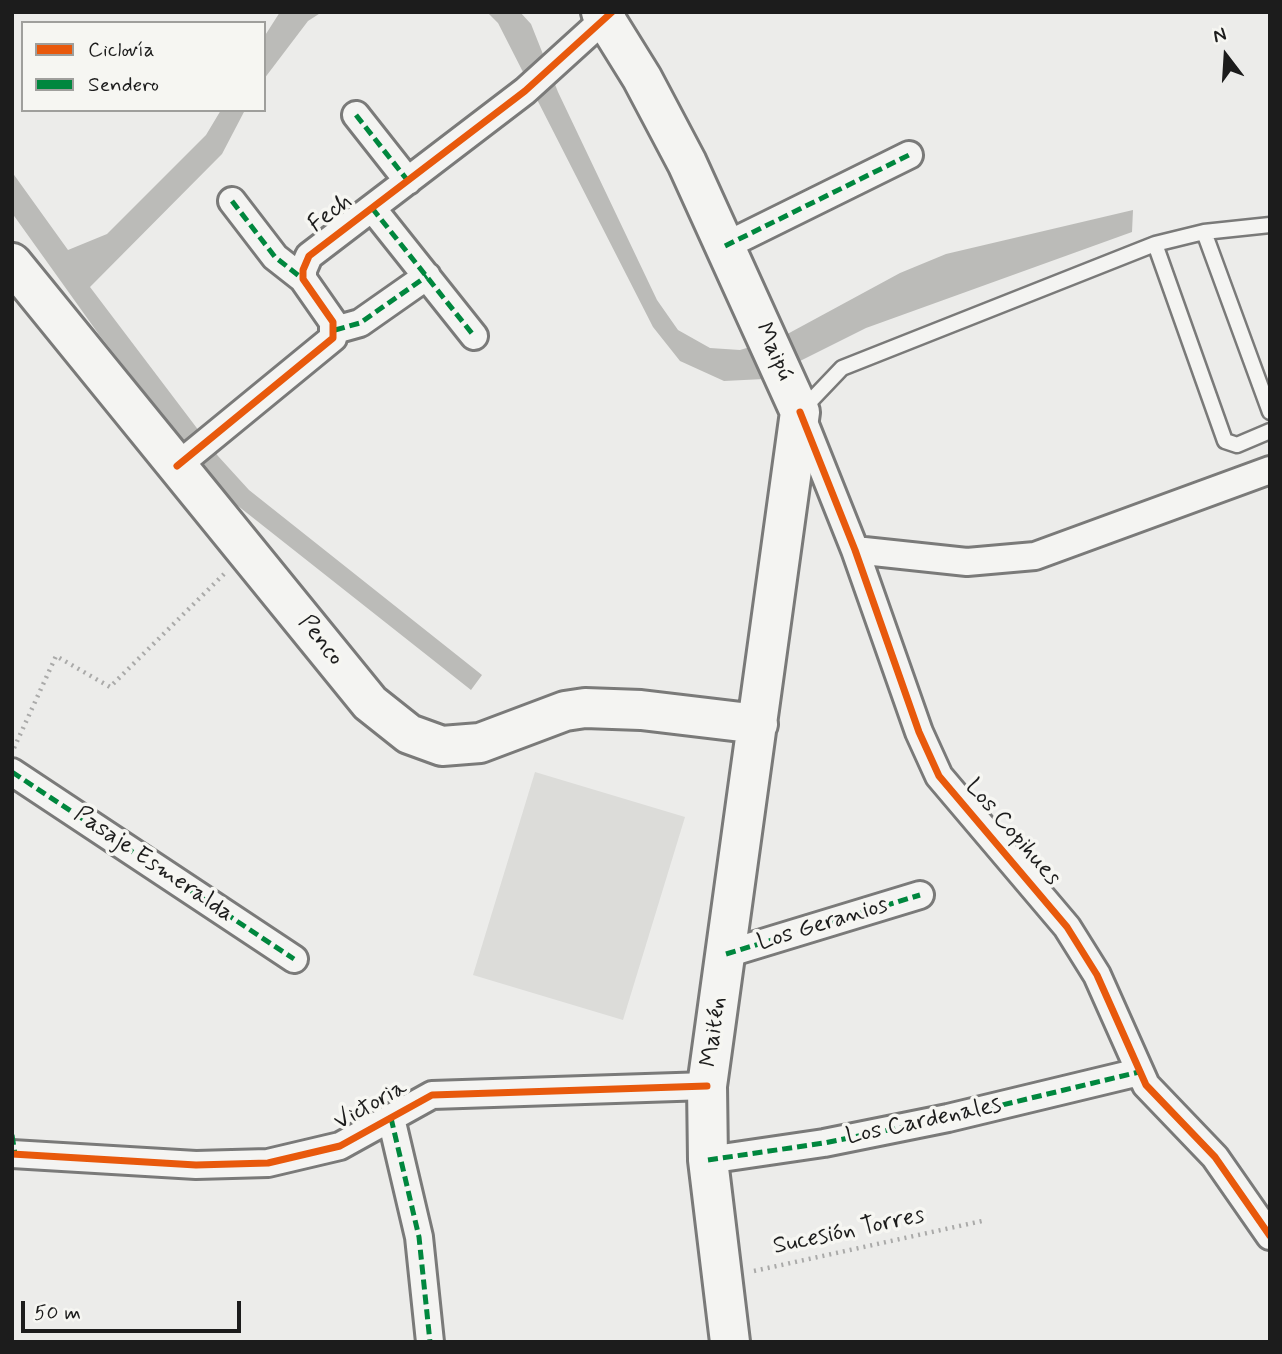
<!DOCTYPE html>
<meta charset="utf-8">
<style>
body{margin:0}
#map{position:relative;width:1282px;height:1354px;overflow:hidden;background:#ececea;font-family:Mynerve,sans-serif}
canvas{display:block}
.frame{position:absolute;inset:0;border:14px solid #1c1c1c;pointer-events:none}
.legend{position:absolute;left:21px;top:21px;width:245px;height:91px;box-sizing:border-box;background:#f6f6f2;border:2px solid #9f9f9c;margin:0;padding:9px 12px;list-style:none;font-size:21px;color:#1c1c1c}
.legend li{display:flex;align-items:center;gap:14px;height:35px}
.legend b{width:35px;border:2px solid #9f9f9c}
.north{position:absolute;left:1191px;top:21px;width:70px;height:70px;-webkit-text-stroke:5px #f6f6f2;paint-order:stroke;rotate:343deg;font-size:19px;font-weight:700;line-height:28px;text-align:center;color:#1c1c1c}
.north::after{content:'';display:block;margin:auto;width:24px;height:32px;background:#1c1c1c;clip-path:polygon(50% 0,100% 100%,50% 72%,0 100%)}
.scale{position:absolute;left:21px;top:1301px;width:220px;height:32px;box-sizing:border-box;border:4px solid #1c1c1c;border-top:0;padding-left:9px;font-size:21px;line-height:24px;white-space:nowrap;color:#1c1c1c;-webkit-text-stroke:5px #f6f6f2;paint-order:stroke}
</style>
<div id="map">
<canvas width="1282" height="1354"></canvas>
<div class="frame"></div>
<ul class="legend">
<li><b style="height:9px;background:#e8590c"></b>Ciclovía</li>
<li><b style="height:9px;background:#00873e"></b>Sendero</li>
</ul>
<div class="north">N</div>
<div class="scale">50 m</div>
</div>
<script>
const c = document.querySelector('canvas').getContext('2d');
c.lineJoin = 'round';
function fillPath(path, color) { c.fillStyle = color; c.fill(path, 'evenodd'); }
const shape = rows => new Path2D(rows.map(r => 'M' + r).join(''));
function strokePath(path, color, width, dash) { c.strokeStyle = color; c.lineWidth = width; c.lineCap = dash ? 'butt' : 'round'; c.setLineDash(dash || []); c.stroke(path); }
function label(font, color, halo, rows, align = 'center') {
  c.font = font + ' Mynerve,sans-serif'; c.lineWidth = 7; c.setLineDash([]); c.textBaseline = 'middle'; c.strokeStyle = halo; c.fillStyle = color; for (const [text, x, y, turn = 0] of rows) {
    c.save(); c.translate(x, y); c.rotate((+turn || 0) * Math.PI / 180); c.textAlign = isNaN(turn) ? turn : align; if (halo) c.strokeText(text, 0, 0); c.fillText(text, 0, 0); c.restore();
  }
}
fillPath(shape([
 [535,772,685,817,623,1020,473,975]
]), '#dcdcd9');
fillPath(shape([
 [280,12,322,12,308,21,264,79,264,37],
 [487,12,520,12,531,24,558,92,657,300,678,330,710,348,740,350,780,338,900,273,946,254,1133,210,1132,232,866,328,764,379,724,381,680,361,653,327,498,23],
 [221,110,245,110,222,154,90,287,218,456,249,490,482,675,471,690,233,502,100,336,12,213,12,172,68,250,107,234,206,135]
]), '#bbbbb8');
const service = shape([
 [1270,225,1204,232,1155,244,1225,441,1237,445,1270,431],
 [1204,232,1270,412],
 [801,411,842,368,1155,244]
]);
const minor = shape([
 [356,115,408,181],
 [232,201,275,257,303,279],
 [372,208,474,336],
 [725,246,909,155],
 [335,330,360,323,427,276],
 [802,417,855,550,919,732,939,776,1067,927,1097,975,1146,1085,1215,1157,1270,1236],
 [177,466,333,338,333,322,303,279,303,270,309,256,525,91,612,12],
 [855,550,967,562,1035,556,1270,470],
 [12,772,294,959],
 [726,954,920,895],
 [391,1118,419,1237,430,1342],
 [12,1154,196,1165,268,1163,340,1146,432,1095,707,1086],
 [708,1160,824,1143,948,1118,1139,1072]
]);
const secondary = shape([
 [601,12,642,78,687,163,800,412,707,1086,708,1160,730,1342],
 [12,263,370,703,409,734,442,746,480,743,565,711,585,708,641,710,758,724]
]);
strokePath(service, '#7a7a79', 19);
strokePath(minor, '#7a7a79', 32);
strokePath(secondary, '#7a7a79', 44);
strokePath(shape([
 [14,748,56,656,110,687,224,574],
 [754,1271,982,1221]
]), '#aaaaa9', 4.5, [2, 5]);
strokePath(service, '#f4f4f2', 14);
strokePath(minor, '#f4f4f2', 26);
strokePath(secondary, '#f4f4f2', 38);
strokePath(shape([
 [356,115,408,181],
 [232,201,275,257,303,279],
 [372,208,474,336],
 [725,246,909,155],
 [335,330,360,323,427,276],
 [12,772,294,959],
 [726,954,920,895],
 [391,1118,419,1237,430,1342],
 [12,1135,15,1154],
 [708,1160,824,1143,948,1118,1139,1072]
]), '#00873e', 5, [10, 5]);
strokePath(shape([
 [800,412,855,550,919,732,939,776,1067,927,1097,975,1146,1085,1215,1157,1270,1236],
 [177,466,333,338,333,322,303,279,303,270,309,256,525,91,612,12],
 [12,1154,196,1165,268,1163,340,1146,432,1095,707,1086]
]), '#e8590c', 7);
label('24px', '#1c1c1c', '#f6f6f2', [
 ["Fech",331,214,-37],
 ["Maipú",773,352,66],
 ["Penco",320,641,51],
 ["Los Copihues",1012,833,49],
 ["Pasaje Esmeralda",153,865,34],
 ["Los Geranios",823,925,-17],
 ["Maitén",715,1032,-82],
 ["Victoria",371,1106,-29],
 ["Los Cardenales",924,1122,-12],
 ["Sucesión Torres",849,1232,-12]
]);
</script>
